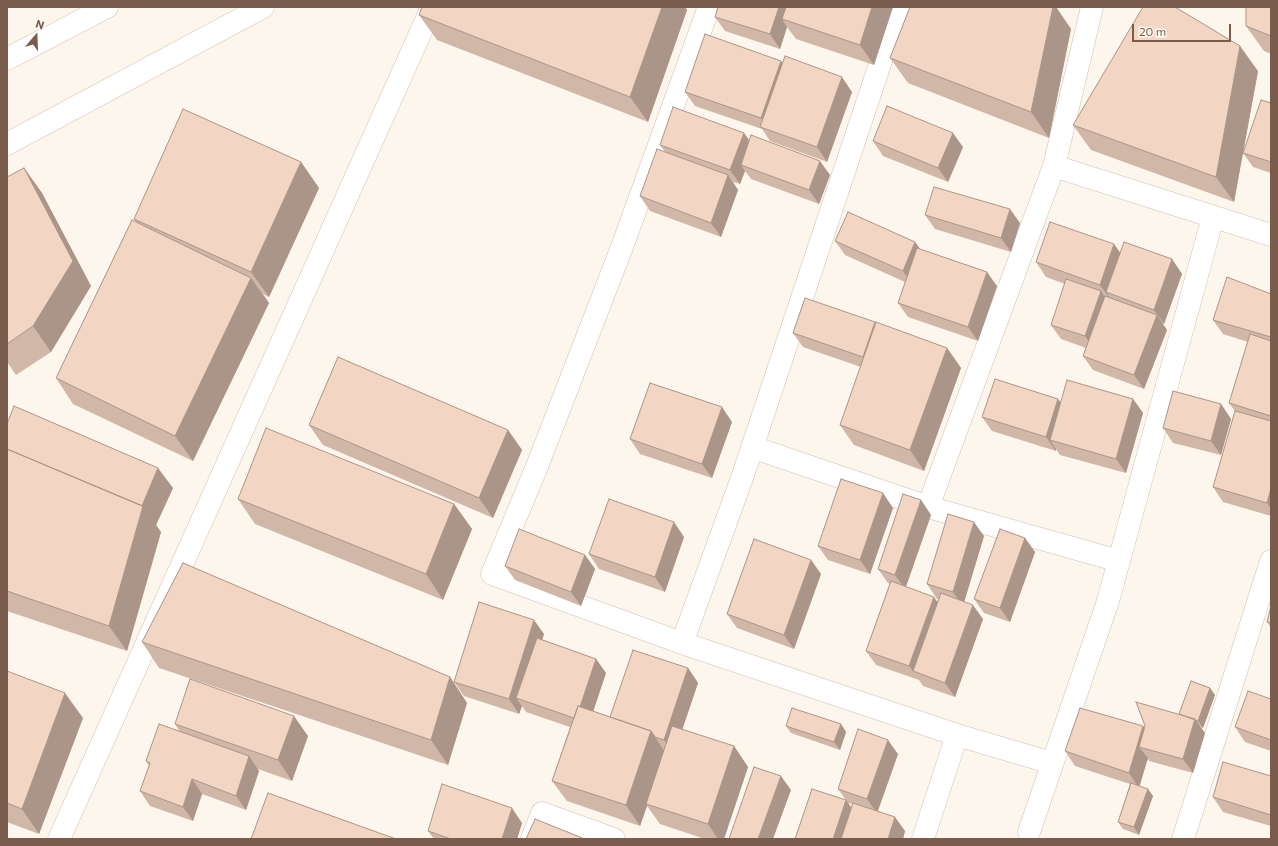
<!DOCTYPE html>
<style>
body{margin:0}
#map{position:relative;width:1278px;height:846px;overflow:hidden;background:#fdf6ec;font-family:Commissioner,sans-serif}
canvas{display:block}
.frame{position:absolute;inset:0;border:8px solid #7a5c4d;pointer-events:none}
.north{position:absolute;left:16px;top:16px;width:40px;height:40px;-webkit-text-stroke:3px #fffaf3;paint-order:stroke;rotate:19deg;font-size:11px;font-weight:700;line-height:16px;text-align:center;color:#7a5c4d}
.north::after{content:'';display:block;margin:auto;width:14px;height:18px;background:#7a5c4d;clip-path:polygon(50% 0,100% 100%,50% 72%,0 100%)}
.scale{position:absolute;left:1132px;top:24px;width:99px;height:18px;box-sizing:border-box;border:2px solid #7a5c4d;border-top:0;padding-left:5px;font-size:12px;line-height:14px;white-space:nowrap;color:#7a5c4d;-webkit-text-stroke:3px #fffaf3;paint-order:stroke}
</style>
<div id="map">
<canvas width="1278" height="846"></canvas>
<div class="frame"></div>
<div class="north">N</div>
<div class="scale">20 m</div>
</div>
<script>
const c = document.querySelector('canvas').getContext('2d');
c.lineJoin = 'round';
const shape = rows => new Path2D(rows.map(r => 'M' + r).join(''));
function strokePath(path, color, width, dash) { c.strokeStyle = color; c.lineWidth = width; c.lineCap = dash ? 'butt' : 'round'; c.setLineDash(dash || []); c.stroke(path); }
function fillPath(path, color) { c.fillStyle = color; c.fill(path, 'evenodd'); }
const street = shape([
 [709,7,622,247,536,469,492,574,682,643,957,735,1052,763],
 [1054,166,1271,235],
 [752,447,928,507,1119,561],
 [928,507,1054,166,1092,7],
 [682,643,742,478,899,7],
 [1029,832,1108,601,1213,217],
 [532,839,542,813,614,839],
 [923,839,957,735],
 [1183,839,1271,561]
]);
const secondary = shape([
 [7,59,107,7],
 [7,144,263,7],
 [59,839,432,7]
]);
strokePath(street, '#d1beb0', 23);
strokePath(secondary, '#d6c0b0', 23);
strokePath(street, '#fff', 22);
strokePath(secondary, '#fff', 22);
fillPath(shape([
 [422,7,685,7,687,10,648,122,437,40,419,15],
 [718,7,893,7,874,65,796,39,787,27,780,49,725,31,715,17],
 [910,7,1056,7,1071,29,1049,138,908,83,890,58],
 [1271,7,1271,54,1264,51,1246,26],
 [782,63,852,92,827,162,770,141,762,129,695,106,685,92],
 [1258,71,1234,202,1091,150,1073,125],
 [1271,103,1271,173,1253,167,1243,153],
 [749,141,830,175,819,204,751,179,745,171,740,184,733,182,738,190,721,237,650,211,640,196,665,152,660,145],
 [873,141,963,147,948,182,883,156],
 [301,162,319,188,269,297,263,294,269,303,193,461,73,404,56,378,136,222,134,219],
 [24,168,42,193,91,286,51,352,16,375,7,362,7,177],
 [925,215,1020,223,1011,252,935,229],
 [835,241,915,242,920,249,997,286,978,341,908,317,898,303,905,282,845,255],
 [1120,253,1172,259,1182,274,1164,324,1162,323,1167,330,1144,389,1093,370,1083,356,1086,348,1061,339,1051,325,1065,284,1046,277,1036,262],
 [1271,294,1271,516,1223,502,1213,487,1235,411,1229,403,1248,342,1223,334,1213,320],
 [876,323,947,348,961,368,924,471,854,445,840,425,861,367,803,347,793,333],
 [1058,399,1061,402,1133,399,1143,413,1126,473,1060,455,1056,449,1056,451,992,431,982,417],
 [1221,404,1231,419,1221,455,1173,443,1163,428],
 [732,422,712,478,640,454,630,439],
 [7,424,173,488,156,525,161,532,127,651,7,611],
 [309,425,508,430,522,450,493,518,323,445],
 [238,499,454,504,472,529,443,600,255,524],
 [921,500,931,515,906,587,937,602,938,599,937,599,927,584,984,536,964,602,983,619,955,697,923,686,919,680,876,665,866,651,890,584,888,583,878,569],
 [893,508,870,574,828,560,818,546],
 [684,537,665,592,599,569,589,554],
 [1025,538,1035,552,1010,622,984,613,974,599],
 [585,555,595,569,581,606,515,580,505,566],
 [811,560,821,574,794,649,737,628,727,614],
 [1271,606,1271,628,1267,622],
 [544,634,542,640,596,659,606,673,593,711,610,717,688,668,698,683,682,730,734,746,748,767,724,839,705,839,660,824,647,806,640,826,567,801,552,781,570,727,526,712,522,706,519,714,464,696,454,682],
 [142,642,450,677,467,703,448,765,159,668],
 [7,671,83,718,39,834,7,822],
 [1210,688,1215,695,1203,728,1200,727,1205,733,1193,773,1149,761,1148,758,1139,786,1153,796,1139,835,1123,829,1118,822,1130,784,1075,766,1065,751,1143,726,1144,728,1180,715,1179,714],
 [1271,699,1271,751,1245,742,1235,727],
 [175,724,308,736,292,781,258,769,259,771,246,810,202,794,193,821,150,806,140,791,149,766,146,761,180,732],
 [841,724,846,732,840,750,791,733,786,726],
 [898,754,878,811,905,831,903,839,812,789,846,800,851,808,852,804,848,803,838,789],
 [1271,776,1271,826,1223,812,1213,797],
 [522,823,517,839,434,839,428,831]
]), '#d1b7a8');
fillPath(shape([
 [662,7,685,7,687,10,648,122,630,97],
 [779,7,793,7,782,19,787,27,780,49,770,34],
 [872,7,893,7,874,65,860,45],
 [1053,7,1056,7,1071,29,1049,138,1031,112],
 [1240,46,1258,71,1234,202,1216,177],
 [781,61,791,75,769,130,761,118],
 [842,77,852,92,827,162,817,147],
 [744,133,754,147,741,165,745,171,740,184,730,170],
 [953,133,963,147,948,182,938,168],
 [820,161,830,175,819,204,809,190],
 [301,162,319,188,269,297,251,272],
 [24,168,42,193,91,286,51,352,33,326],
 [728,175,738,190,721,237,711,223],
 [1010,209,1020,223,1011,252,1001,238],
 [915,242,925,256,913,285,903,271],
 [1114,244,1124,258,1106,292,1110,298,1110,299,1100,285],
 [1172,259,1182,274,1164,324,1154,310],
 [987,272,997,286,978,341,968,327],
 [251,278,269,303,193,461,175,436],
 [1101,291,1111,306,1095,351,1085,336],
 [1157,315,1167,330,1144,389,1134,375],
 [875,322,885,336,873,371,863,357],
 [947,348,961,368,924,471,910,450],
 [1058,399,1068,413,1050,440,1056,449,1056,451,1046,437],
 [1133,399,1143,413,1126,473,1116,459],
 [1221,404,1231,419,1221,455,1211,441],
 [722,407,732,422,712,478,702,464],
 [508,430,522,450,493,518,479,498],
 [158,468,173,488,156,525,161,532,127,651,109,626,141,507],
 [1271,488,1271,509,1267,503],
 [883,493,893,508,870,574,860,560],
 [921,500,931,515,905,589,895,575],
 [454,504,472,529,443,600,426,574],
 [674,522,684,537,665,592,655,577],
 [974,522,984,536,963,606,953,592],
 [1025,538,1035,552,1010,622,1000,608],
 [585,555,595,569,581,606,571,592],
 [811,560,821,574,794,649,784,635],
 [934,597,944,612,913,671,909,666],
 [973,605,983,619,955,697,945,683],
 [534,620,544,634,523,700,516,698,522,706,519,714,509,699],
 [596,659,606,673,586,733,576,718],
 [688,668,698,683,674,754,664,740],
 [450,677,467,703,448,765,431,740],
 [1210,688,1215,695,1203,728,1198,721],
 [65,693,83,718,39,834,22,809],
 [294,716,308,736,292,781,278,760],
 [1195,719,1205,733,1193,773,1183,759],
 [841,724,846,732,840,750,834,742],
 [1143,726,1153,741,1139,747,1148,758,1139,788,1129,773],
 [651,731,665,752,646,804,647,806,640,826,626,805],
 [888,740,898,754,877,813,867,799],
 [734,746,748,767,724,839,718,839,708,824],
 [249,756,259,771,246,810,236,796],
 [781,776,791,790,773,839,758,839],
 [192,779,202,794,193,821,183,807],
 [1148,789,1153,796,1139,835,1134,827],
 [846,800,856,814,847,839,833,839],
 [512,808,522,823,517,839,502,839],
 [895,817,905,831,903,839,888,839]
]), '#aa9588');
const building = shape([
 [422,7,662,7,630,97,419,15,422,7],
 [718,7,779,7,770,34,715,17,718,7],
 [786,7,872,7,860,45,782,19,786,7],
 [910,7,1053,7,1031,112,890,58,910,7],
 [1143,7,1175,7,1240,46,1216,177,1073,125,1143,7],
 [1246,7,1271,7,1271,36,1246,26,1246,7],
 [705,34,781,61,761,118,685,92,705,34],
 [785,56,842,77,817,147,760,127,785,56],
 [1261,100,1271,103,1271,162,1243,153,1261,100],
 [887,106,953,133,938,168,873,141,887,106],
 [673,107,744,133,730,170,660,145,673,107],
 [183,109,301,162,251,272,134,219,183,109],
 [751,135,820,161,809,190,741,165,751,135],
 [657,149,728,175,711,223,640,196,657,149],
 [24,168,73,261,33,326,7,344,7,177,24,168],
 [934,187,1010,209,1001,238,925,215,934,187],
 [848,212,915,242,903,271,835,241,848,212],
 [132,220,251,278,175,436,56,378,132,220],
 [1050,222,1114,244,1100,285,1036,262,1050,222],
 [1124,242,1172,259,1154,310,1106,292,1124,242],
 [917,248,987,272,968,327,898,303,917,248],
 [1227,277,1271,294,1271,337,1213,320,1227,277],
 [1066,279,1101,291,1085,336,1051,325,1066,279],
 [1105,296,1157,315,1134,375,1083,356,1105,296],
 [805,298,875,322,863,357,793,333,805,298],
 [876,322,947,348,910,450,840,425,876,322],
 [1250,334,1271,341,1271,416,1229,403,1250,334],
 [338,357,508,430,479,498,309,425,338,357],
 [995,379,1058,399,1046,437,982,417,995,379],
 [1067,380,1133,399,1116,459,1050,440,1067,380],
 [650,383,722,407,702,464,630,439,650,383],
 [1173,391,1221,404,1211,441,1163,428,1173,391],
 [14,406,158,468,142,506,7,449,7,424,14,406],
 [1235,411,1271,421,1271,488,1267,503,1213,487,1235,411],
 [266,428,454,504,426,574,238,499,266,428],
 [7,449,143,506,109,626,7,591,7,449],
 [841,479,883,493,860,560,818,546,841,479],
 [903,494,921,500,895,575,878,569,903,494],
 [609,499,674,522,655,577,589,554,609,499],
 [948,514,974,522,953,592,927,584,948,514],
 [519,529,585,555,571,592,505,566,519,529],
 [1000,529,1025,538,1000,608,974,599,1000,529],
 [754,539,811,560,784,635,727,614,754,539],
 [183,563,450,677,431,740,142,642,183,563],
 [891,581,934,597,909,666,866,651,891,581],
 [941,593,973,605,945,683,913,671,941,593],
 [479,602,534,620,509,699,454,682,479,602],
 [1271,606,1271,623,1267,622,1271,606],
 [537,638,596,659,580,707,578,706,574,718,516,698,537,638],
 [633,650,688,668,664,740,655,737,651,731,610,717,633,650],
 [7,671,65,693,22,809,7,803,7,671],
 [190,679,294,716,278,760,175,724,190,679],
 [1191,681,1210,688,1198,721,1179,714,1191,681],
 [1248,691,1271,699,1271,740,1235,727,1248,691],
 [1136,702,1195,719,1183,759,1139,747,1145,726,1136,702],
 [578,706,651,731,626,805,552,781,578,706],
 [792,708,841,724,834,742,786,726,792,708],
 [1080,708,1143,726,1129,773,1065,751,1080,708],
 [159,724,249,756,236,796,192,779,183,807,140,791,150,763,146,761,159,724],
 [672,726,734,746,708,824,646,804,672,726],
 [858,729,888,740,867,799,838,789,858,729],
 [1223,762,1271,776,1271,815,1213,797,1223,762],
 [754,767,781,776,758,839,729,839,754,767],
 [1131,783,1148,789,1134,827,1118,822,1131,783],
 [442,784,512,808,502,839,451,839,428,831,442,784],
 [812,789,846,800,833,839,795,839,812,789],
 [268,793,396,839,251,839,268,793],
 [853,803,895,817,888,839,841,839,853,803],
 [535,819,585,839,526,839,535,819]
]);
fillPath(building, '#f3d5c3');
strokePath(building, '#aa9588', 1);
</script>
